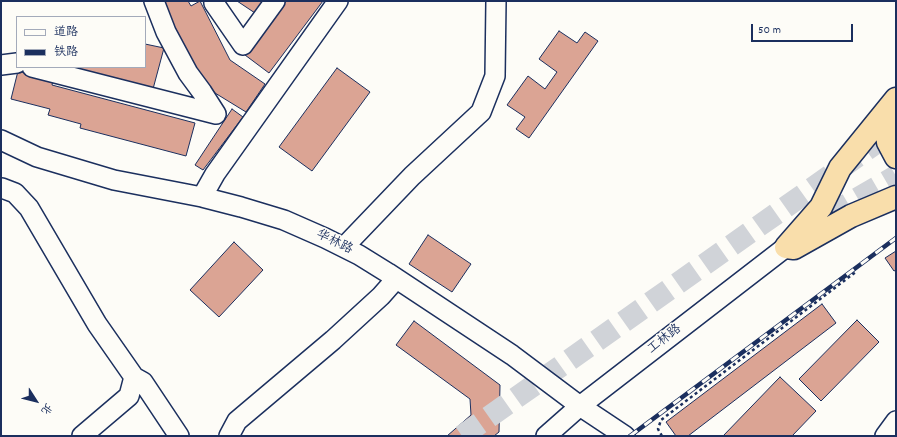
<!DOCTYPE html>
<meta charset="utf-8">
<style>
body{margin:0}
#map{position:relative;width:897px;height:437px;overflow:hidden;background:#fdfcf7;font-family:Dekko,"LXGW WenKai TC",sans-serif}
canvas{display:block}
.frame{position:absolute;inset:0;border:2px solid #1b2f5e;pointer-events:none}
.legend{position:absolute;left:16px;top:16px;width:130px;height:52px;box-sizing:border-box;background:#fdfcf7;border:1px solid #a3aaba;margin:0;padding:5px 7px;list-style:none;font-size:12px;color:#1b2f5e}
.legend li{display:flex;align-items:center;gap:8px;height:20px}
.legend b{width:20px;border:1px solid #a3aaba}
.north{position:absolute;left:16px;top:381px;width:40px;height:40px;-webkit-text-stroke:3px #fdfcf7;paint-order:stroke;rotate:126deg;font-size:11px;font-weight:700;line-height:16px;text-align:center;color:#1b2f5e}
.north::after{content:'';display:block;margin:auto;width:14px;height:18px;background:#1b2f5e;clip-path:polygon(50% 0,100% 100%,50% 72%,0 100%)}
.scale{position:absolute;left:751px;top:24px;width:102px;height:18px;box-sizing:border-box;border:2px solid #1b2f5e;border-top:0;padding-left:5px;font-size:12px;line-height:14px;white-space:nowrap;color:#1b2f5e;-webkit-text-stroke:3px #fdfcf7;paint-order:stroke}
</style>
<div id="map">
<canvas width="897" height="437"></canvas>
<div class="frame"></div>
<ul class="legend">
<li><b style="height:5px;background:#fdfcf7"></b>道路</li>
<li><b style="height:5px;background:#1b2f5e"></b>铁路</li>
</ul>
<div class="north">北</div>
<div class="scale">50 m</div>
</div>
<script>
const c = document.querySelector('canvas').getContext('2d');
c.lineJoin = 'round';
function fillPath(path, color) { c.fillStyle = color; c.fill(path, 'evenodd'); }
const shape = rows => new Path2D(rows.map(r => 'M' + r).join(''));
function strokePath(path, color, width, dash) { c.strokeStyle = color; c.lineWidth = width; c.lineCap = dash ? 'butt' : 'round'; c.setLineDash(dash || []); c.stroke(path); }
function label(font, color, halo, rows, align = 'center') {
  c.font = font + ' Dekko,"LXGW WenKai TC",sans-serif'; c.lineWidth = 3; c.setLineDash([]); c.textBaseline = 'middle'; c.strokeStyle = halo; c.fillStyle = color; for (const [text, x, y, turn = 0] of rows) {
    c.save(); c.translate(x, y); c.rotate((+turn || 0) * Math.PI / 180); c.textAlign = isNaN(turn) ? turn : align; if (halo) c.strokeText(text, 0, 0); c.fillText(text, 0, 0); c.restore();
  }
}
const building = shape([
 [160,1,188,1,191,6,200,1,230,60,265,84,246,112,215,93,193,67,160,1],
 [237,1,264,1,255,13,237,1],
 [286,1,323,1,269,73,245,55,286,1],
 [559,31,577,43,585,32,598,41,529,138,516,129,525,117,507,105,528,76,545,89,557,72,539,59,559,31],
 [145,44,164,48,153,89,68,67,145,67,145,44],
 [337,68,370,92,312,171,279,147,337,68],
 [18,71,53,80,52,85,195,123,186,156,80,128,81,124,48,115,50,109,11,99,18,71],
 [232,109,243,117,203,170,195,165,232,109],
 [428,235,471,264,452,292,409,264,428,235],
 [234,242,263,270,219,317,190,290,234,242],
 [896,251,896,270,894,271,885,258,896,251],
 [822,304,836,323,688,436,676,436,666,422,822,304],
 [857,320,879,342,821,401,799,379,857,320],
 [414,321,500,385,499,432,494,436,447,436,471,415,470,399,396,345,414,321],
 [780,377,816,411,792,436,723,436,780,377]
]);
fillPath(building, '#dba494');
strokePath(building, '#1b2f5e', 1);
strokePath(shape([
 [803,235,829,215,896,176],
 [462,436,896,129]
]), '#d0d3d8', 22, [22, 11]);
const minor = shape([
 [215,1,214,3,243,45,275,1],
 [1,65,17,63],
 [32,67,216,114,202,92,188,73,166,32,154,1],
 [1,140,37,157,114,180,202,197,241,207,284,220,325,238,359,255,388,273,512,355,580,406,625,436],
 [2,188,15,193,29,208,97,324,134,377,129,396,82,436],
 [202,197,215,174,338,1],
 [344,247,412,176,481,112,495,76,496,1],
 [134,377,143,382,179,436],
 [229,436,237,421,333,340,381,296,396,279],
 [546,436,580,406,786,247],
 [885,436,896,421]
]);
const highway = shape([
 [896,99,840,168,821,207,786,247,794,248,851,216,896,197],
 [892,105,889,111,886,127,888,142,896,157]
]);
strokePath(minor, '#1b2f5e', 22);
strokePath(highway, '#1b2f5e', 25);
strokePath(shape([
 [662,436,658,429,661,420,857,271]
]), '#1b2f5e', 2.5, [3, 3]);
strokePath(minor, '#fdfcf7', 19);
strokePath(highway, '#f9deab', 22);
const rail = shape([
 [630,436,896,238]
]);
strokePath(rail, '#1b2f5e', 4.5);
strokePath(rail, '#fdfcf7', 3, [9]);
label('13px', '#1b2f5e', '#fdfcf7', [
 ["华林路",334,243,26],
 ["工林路",665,340,-38]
]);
</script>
